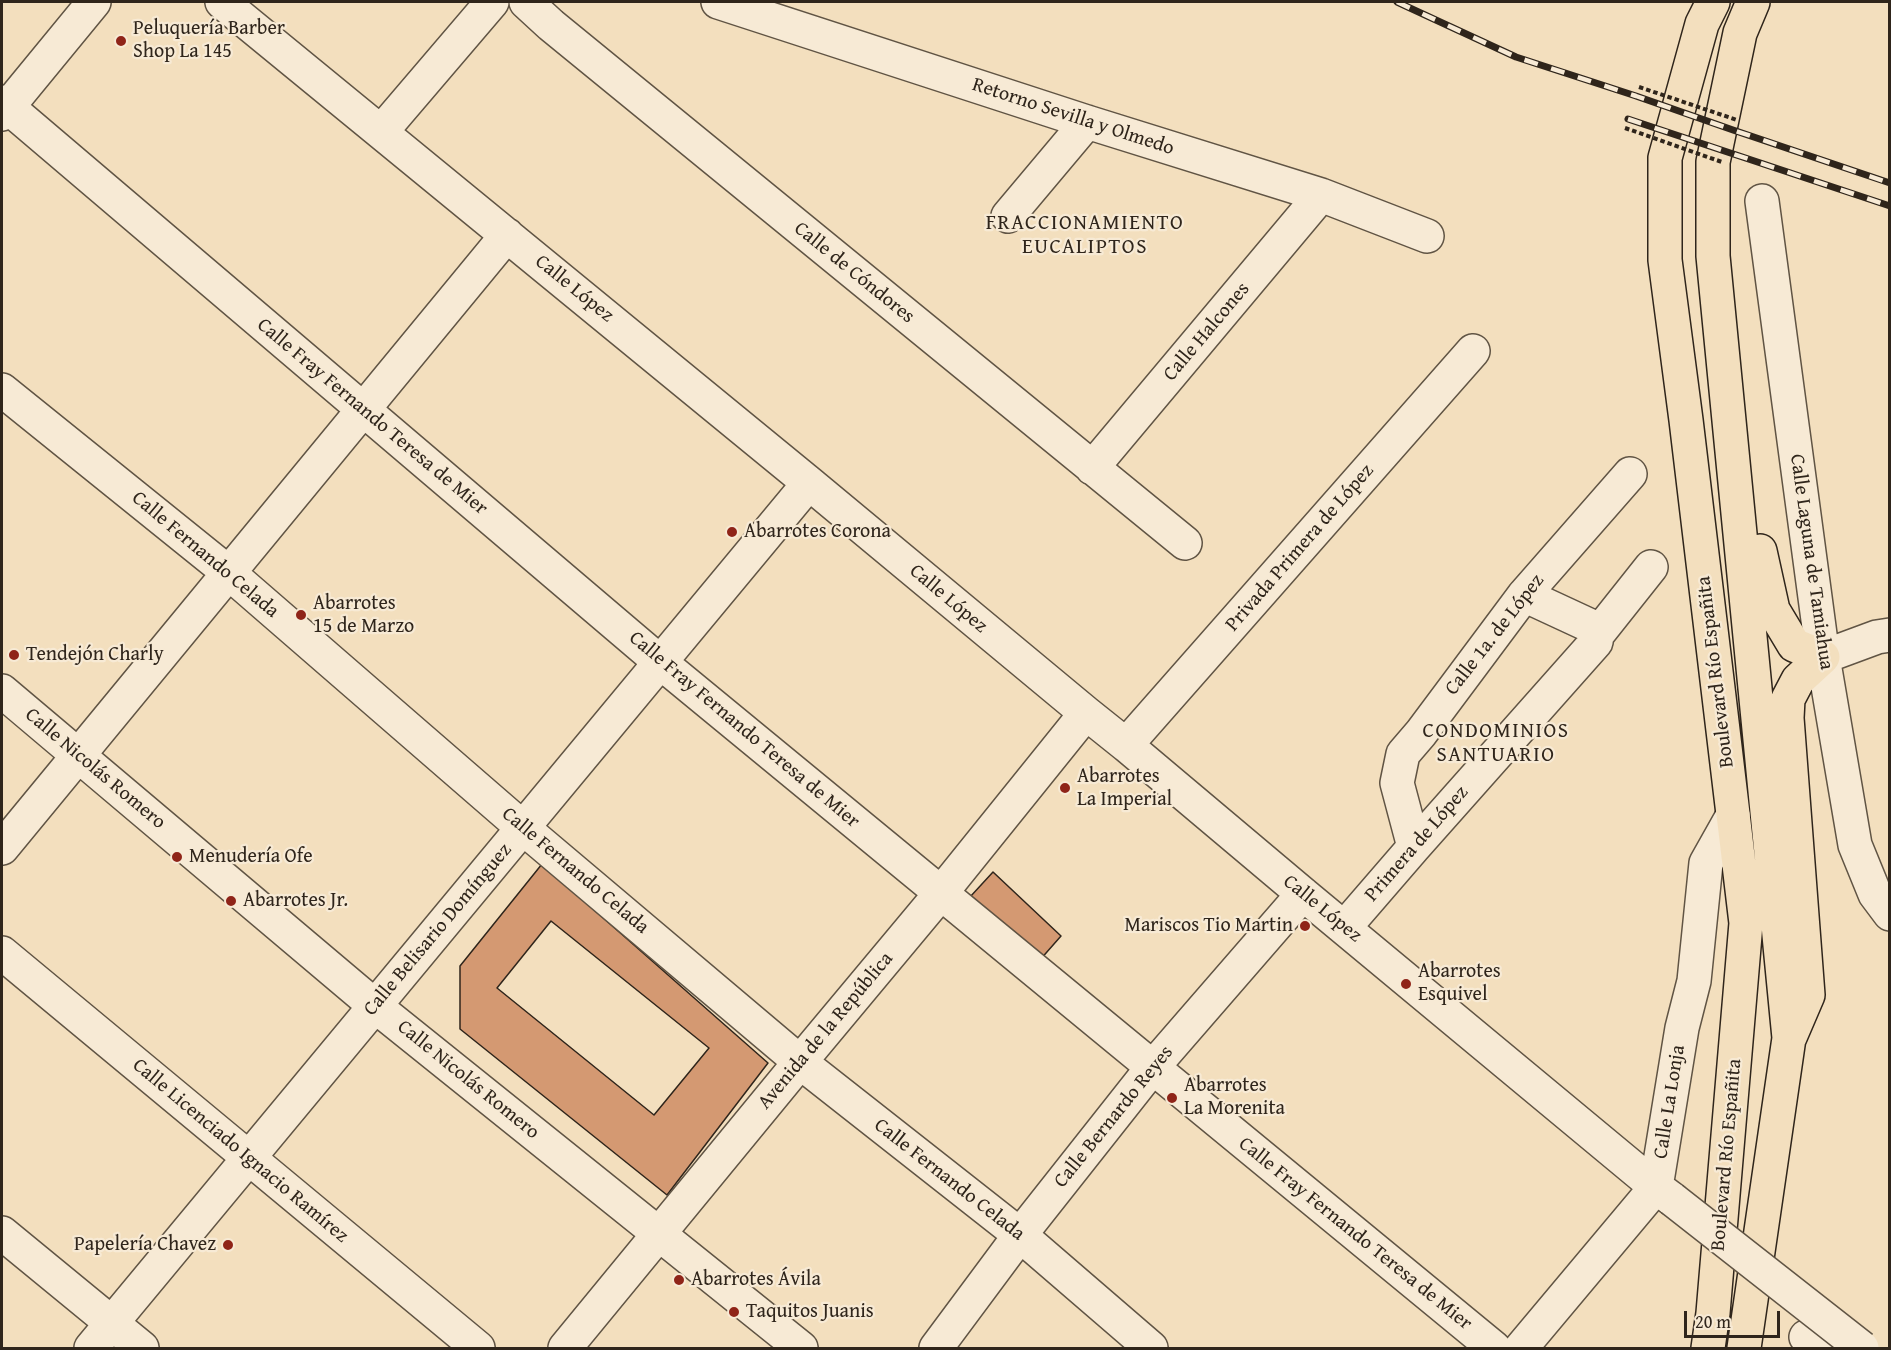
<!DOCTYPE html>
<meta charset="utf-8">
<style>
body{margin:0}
#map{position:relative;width:1891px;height:1350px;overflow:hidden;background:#f3dfbe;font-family:"Gentium Book Plus",serif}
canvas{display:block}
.frame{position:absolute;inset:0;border:3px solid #2f251b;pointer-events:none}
.scale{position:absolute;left:1684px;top:1311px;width:96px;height:27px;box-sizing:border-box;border:3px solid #2f251b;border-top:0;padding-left:8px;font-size:18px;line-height:21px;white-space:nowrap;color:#2f251b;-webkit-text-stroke:4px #f7ead5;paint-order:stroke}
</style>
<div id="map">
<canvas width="1891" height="1350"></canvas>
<div class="frame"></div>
<div class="scale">20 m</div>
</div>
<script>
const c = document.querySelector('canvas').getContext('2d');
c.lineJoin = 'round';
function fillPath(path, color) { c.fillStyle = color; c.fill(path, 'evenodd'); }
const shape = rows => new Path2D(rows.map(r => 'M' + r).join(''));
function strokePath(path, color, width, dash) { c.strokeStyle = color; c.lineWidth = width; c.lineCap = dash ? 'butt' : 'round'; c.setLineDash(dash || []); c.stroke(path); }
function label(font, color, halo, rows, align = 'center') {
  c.font = font + ' "Gentium Book Plus",serif'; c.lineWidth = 4.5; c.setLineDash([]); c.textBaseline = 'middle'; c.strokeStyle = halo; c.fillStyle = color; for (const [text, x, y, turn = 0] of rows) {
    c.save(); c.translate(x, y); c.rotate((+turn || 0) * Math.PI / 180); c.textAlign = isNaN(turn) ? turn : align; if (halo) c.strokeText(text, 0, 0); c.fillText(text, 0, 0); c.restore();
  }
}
const building = shape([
 [542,864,768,1063,667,1195,460,1029,460,966,542,864],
 [551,921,709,1048,654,1115,497,988,551,921],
 [993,872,1061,936,1039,961,970,897,993,872]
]);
fillPath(building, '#d49972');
strokePath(building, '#2f251b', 1.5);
const minor = shape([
 [222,2,809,483,1086,713,1126,745,1303,894,1656,1187,1672,1199],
 [526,2,551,25,1185,543],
 [718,2,1087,122,1321,195,1427,236],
 [2,102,660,662,1494,1348],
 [2,114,94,2],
 [381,132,492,2],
 [1762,201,1823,657,1855,845,1875,894,1890,914],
 [1008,216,1087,122],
 [2,390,229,573,523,828,800,1062,1020,1235,1151,1348],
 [1092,468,1321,195],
 [1597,635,1651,567],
 [1823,657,1877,637,1890,635],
 [2,691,375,1006,801,1348],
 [1126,745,1473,351],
 [1414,847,1397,783,1403,754,1421,733,1524,595,1630,474],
 [2,848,507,235],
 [1344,928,1414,847,1596,642,1597,635,1593,627,1524,595],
 [2,953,478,1348],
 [2,1233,142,1348],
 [1806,1337,1820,1348],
 [91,1348,809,483],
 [565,1348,800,1062,941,893,1086,713],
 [936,1348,1020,1235,1152,1068,1303,894],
 [1521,1348,1656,1187,1682,1028,1694,981,1706,863,1733,815]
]);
const major = shape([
 [1760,551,1773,610,1794,645,1823,657,1798,680,1788,699,1787,718,1808,995,1790,1037],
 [1708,1348,1713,1313,1746,923,1686,420,1665,260,1665,158,1702,24,1713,2],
 [1744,1348,1789,1038,1713,256,1713,162,1740,33,1753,2]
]);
strokePath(minor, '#605444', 36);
strokePath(major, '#2f251b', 36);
strokePath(minor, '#f7ead5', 33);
strokePath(major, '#f3dfbe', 33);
const rail = shape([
 [1397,2,1516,57,1636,96,1733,130,1890,183],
 [1628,119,1890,206]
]);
strokePath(rail, '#2f251b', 7);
strokePath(rail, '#f7ead5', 4.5, [14]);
const minorBridge = shape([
 [1672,1199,1862,1348]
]);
strokePath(minorBridge, '#605444', 36, []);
strokePath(shape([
 [1639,87,1737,120],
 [1625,128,1722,162]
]), '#2f251b', 4, [4.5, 3]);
strokePath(minorBridge, '#f7ead5', 33);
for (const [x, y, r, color] of [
 [121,41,6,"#8f2418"],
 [732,532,6,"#8f2418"],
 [301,615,6,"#8f2418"],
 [14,655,6,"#8f2418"],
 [1065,788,6,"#8f2418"],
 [177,857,6,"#8f2418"],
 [231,901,6,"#8f2418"],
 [1305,926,6,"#8f2418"],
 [1406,984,6,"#8f2418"],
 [1172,1098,6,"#8f2418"],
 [228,1245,6,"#8f2418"],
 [679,1280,6,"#8f2418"],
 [734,1312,6,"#8f2418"]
]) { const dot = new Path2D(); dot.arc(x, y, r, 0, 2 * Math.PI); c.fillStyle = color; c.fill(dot); strokePath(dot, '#f7ead5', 2); }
label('20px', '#2f251b', '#f7ead5', [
 ["Peluquería Barber",133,29],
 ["Shop La 145",133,52],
 ["Abarrotes Corona",744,532],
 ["Abarrotes",313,604],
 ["15 de Marzo",313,627],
 ["Tendejón Charly",26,655],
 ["Abarrotes",1077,777],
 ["La Imperial",1077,800],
 ["Menudería Ofe",189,857],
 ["Abarrotes Jr.",243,901],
 ["Mariscos Tio Martin",1293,926,"right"],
 ["Abarrotes",1418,972],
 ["Esquivel",1418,995],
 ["Abarrotes",1184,1086],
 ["La Morenita",1184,1109],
 ["Papelería Chavez",216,1245,"right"],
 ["Abarrotes Ávila",691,1280],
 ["Taquitos Juanis",746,1312]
], 'left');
label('20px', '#2f251b', '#f7ead5', [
 ["Retorno Sevilla y Olmedo",1073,117,18],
 ["Calle de Cóndores",854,273,39],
 ["Calle López",574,289,39],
 ["Calle Halcones",1207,332,-50],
 ["Calle Fray Fernando Teresa de Mier",372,417,40],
 ["Privada Primera de López",1300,548,-49],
 ["Calle Fernando Celada",205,555,40],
 ["Calle Laguna de Tamiahua",1811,562,82],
 ["Calle López",948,599,40],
 ["Calle 1a. de López",1495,635,-52],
 ["Boulevard Río Españita",1716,672,-97],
 ["Calle Fray Fernando Teresa de Mier",744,730,40],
 ["Calle Nicolás Romero",95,769,40],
 ["Primera de López",1417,844,-49],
 ["Calle Fernando Celada",575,871,40],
 ["Calle López",1322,909,39],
 ["Calle Belisario Domínguez",438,930,-50],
 ["Avenida de la República",826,1031,-50],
 ["Calle Nicolás Romero",468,1080,39],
 ["Calle La Lonja",1670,1102,-81],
 ["Calle Bernardo Reyes",1114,1117,-51],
 ["Calle Licenciado Ignacio Ramírez",240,1151,40],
 ["Boulevard Río Españita",1727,1155,-85],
 ["Calle Fernando Celada",949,1180,38],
 ["Calle Fray Fernando Teresa de Mier",1355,1234,39]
]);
c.letterSpacing = '1.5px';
label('21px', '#2f251b', '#f7ead5', [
 ["FRACCIONAMIENTO",1085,224],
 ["EUCALIPTOS",1085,248],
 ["CONDOMINIOS",1496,732],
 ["SANTUARIO",1496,756]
]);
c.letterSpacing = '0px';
</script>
